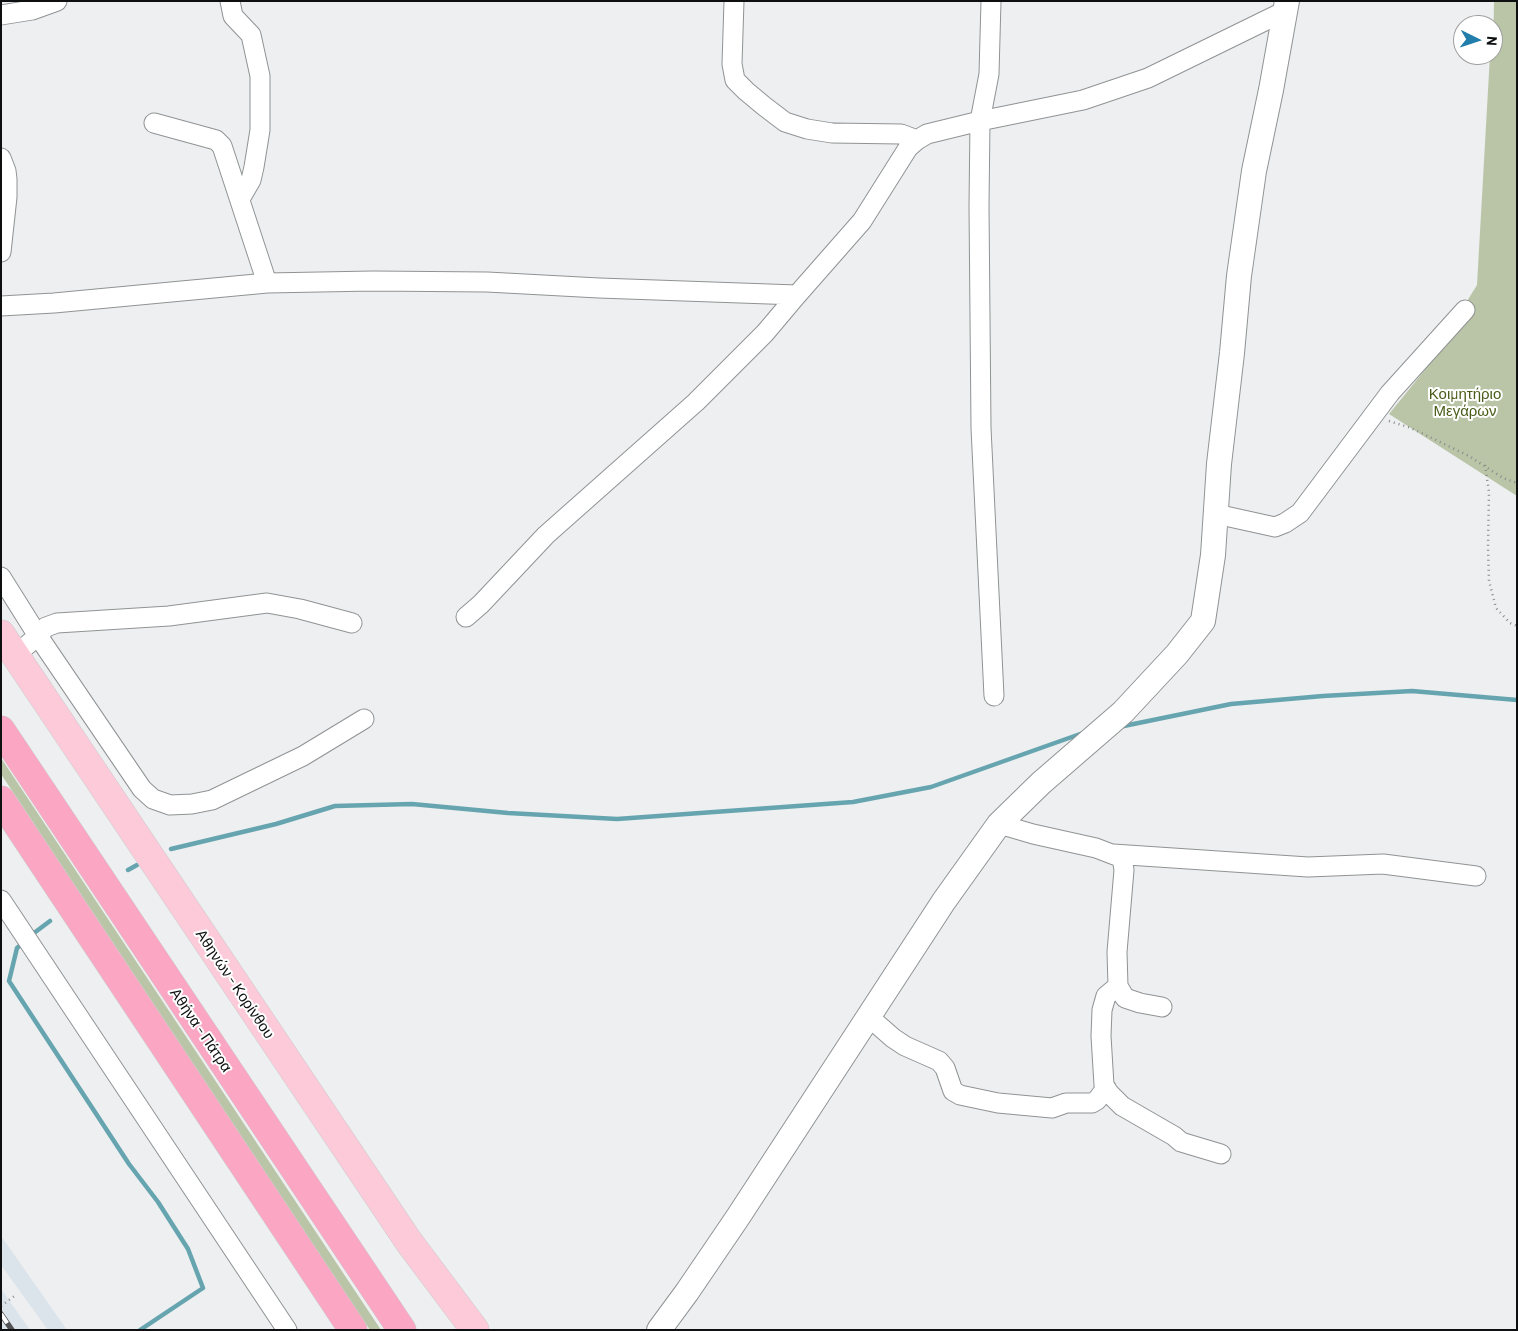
<!DOCTYPE html>
<meta charset="utf-8">
<style>
body{margin:0}
#map{position:relative;width:1518px;height:1331px;overflow:hidden;background:#edeff1;font-family:Barlow,sans-serif}
canvas{display:block}
.frame{position:absolute;inset:0;border:2px solid #0e0f10;pointer-events:none}
.north{position:absolute;left:1453px;top:15px;width:50px;height:50px;box-sizing:border-box;background:#fff;border:1px solid #9f9f9f;border-radius:50%;rotate:94deg;font-size:14px;font-weight:700;line-height:20px;text-align:center;color:#0e0f10}
.north::after{content:'';display:block;margin:auto;width:18px;height:22px;background:#217eab;clip-path:polygon(50% 0,100% 100%,50% 72%,0 100%)}
</style>
<div id="map">
<canvas width="1518" height="1331"></canvas>
<div class="frame"></div>
<div class="north">N</div>
</div>
<script>
const c = document.querySelector('canvas').getContext('2d');
c.lineJoin = 'round';
function fillPath(path, color) { c.fillStyle = color; c.fill(path, 'evenodd'); }
const shape = rows => new Path2D(rows.map(r => 'M' + r).join(''));
function strokePath(path, color, width, dash) { c.strokeStyle = color; c.lineWidth = width; c.lineCap = dash ? 'butt' : 'round'; c.setLineDash(dash || []); c.stroke(path); }
function label(font, color, halo, rows, align = 'center') {
  c.font = font + ' Barlow,sans-serif'; c.lineWidth = 4; c.setLineDash([]); c.textBaseline = 'middle'; c.strokeStyle = halo; c.fillStyle = color; for (const [text, x, y, turn = 0] of rows) {
    c.save(); c.translate(x, y); c.rotate((+turn || 0) * Math.PI / 180); c.textAlign = isNaN(turn) ? turn : align; if (halo) c.strokeText(text, 0, 0); c.fillText(text, 0, 0); c.restore();
  }
}
fillPath(shape([
 [1,1236,67,1330,48,1330,1,1265],
 [1,1289,30,1330,1,1330]
]), '#dbe3eb');
fillPath(shape([
 [1494,1,1517,1,1517,496,1389,414,1424,371,1477,285,1490,55,1493,55],
 [1,758,381,1330,370,1330,1,774]
]), '#b9c5a6');
strokePath(shape([
 [1119,727,1231,704,1323,696,1412,691,1517,700],
 [171,849,276,824,335,806,412,804,508,813,617,819,853,802,931,787,1083,733],
 [128,870,137,865],
 [30,936,50,921],
 [23,943,17,948,9,981,129,1164,158,1202,188,1249,203,1288,140,1330]
]), '#66a5af', 4.5);
const minor = shape([
 [230,1,233,16,251,35,260,76,260,130,254,167,251,180,240,199],
 [734,1,732,64,735,80,746,91,764,106,785,122,807,129,832,133,901,134,917,140],
 [991,1,989,74,980,121,979,206,981,428,994,696],
 [1,15,32,10,57,1],
 [154,123,216,140,222,146,267,283],
 [1,158,6,171,7,179,7,197,1,252],
 [1,306,54,303,267,283,373,281,487,282,599,288,797,295,862,221,908,148,917,140,927,134,980,121,1083,100,1148,78,1285,11],
 [1216,514,1275,527,1285,523,1300,513,1390,393,1465,310],
 [1,577,38,636,15,655],
 [466,617,481,604,546,535,696,402,765,333,797,295],
 [352,623,300,609,267,603,169,616,57,623,46,627,38,636,142,789,153,799,170,805,192,804,212,800,303,756,364,719],
 [999,824,1033,834,1096,848,1122,858,1124,870,1117,952,1118,986,1125,998,1140,1003,1162,1007],
 [1113,854,1308,867,1383,864,1476,876],
 [1,900,287,1330],
 [1118,986,1106,996,1102,1010,1101,1036,1104,1085,1109,1093,1122,1106,1174,1136,1181,1142,1221,1154],
 [869,1017,893,1038,905,1046,939,1061,945,1068,953,1091,960,1095,998,1103,1052,1108,1066,1103,1092,1103,1097,1100,1106,1088]
]);
const tertiary = shape([
 [659,1330,687,1292,738,1217,944,901,999,824,1041,783,1123,712,1177,654,1203,621,1213,555,1219,464,1232,353,1239,276,1254,171,1271,90,1287,1]
]);
const primary = shape([
 [1,634,409,1242,475,1330]
]);
const motorway = shape([
 [1,730,402,1330],
 [1,800,353,1330]
]);
strokePath(minor, '#909394', 21);
strokePath(tertiary, '#909394', 26);
strokePath(primary, '#cacaca', 29);
strokePath(motorway, '#cacaca', 29);
strokePath(shape([
 [1389,421,1411,428,1469,456,1503,478,1517,483],
 [1485,465,1489,492,1488,547,1489,581,1496,608,1510,623,1517,626],
 [1,1306,17,1294]
]), '#888a8b', 2.5, [1, 4]);
strokePath(minor, '#fff', 19);
strokePath(tertiary, '#fff', 24);
strokePath(primary, '#fdcada', 28);
strokePath(motorway, '#fba6c2', 28);
const rail = shape([
 [1,1314,12,1330]
]);
strokePath(rail, '#505253', 5.5);
strokePath(rail, '#fff', 4, [11]);
label('15px', '#495d19', '#fff', [
 ["Κοιμητήριο",1465,394],
 ["Μεγάρων",1465,411]
]);
label('15px', '#0e0f10', '#fff', [
 ["Αθηνών - Κορίνθου",235,984,56],
 ["Αθήνα - Πάτρα",201,1030,56]
]);
</script>
